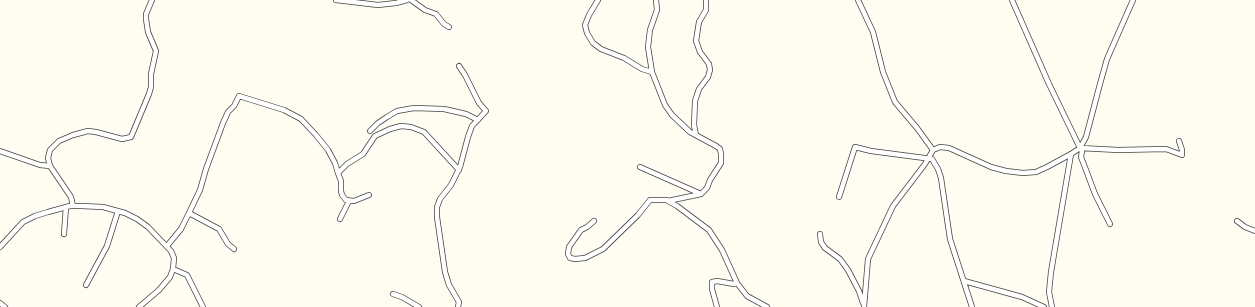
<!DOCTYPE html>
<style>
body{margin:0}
canvas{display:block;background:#fffcf2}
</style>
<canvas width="1255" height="307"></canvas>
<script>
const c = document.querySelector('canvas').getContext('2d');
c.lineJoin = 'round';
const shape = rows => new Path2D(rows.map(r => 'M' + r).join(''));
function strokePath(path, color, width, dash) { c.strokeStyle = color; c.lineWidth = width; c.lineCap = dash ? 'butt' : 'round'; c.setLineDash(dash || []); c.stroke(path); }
const minor = shape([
 [336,0,378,5,396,3,407,0],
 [411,0,425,10,436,14,444,24,449,27],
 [598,0,589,15,585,25,587,33,593,43,601,49,624,58,642,69,652,72,665,105,672,115,690,132,716,146,720,149,721,154,721,163,710,180,707,188,701,194,668,201,677,206,709,230,722,250,737,283,747,296,767,307],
 [858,0,873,32,883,72,895,102,917,128,933,150],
 [1012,0,1049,84,1080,148,1118,150,1166,149,1182,155,1182,150,1179,141],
 [652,72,648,47,650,30,657,10,656,0],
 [370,131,378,123,387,117,397,111,414,108,444,109,466,114,478,120],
 [696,135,694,125,695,101,699,89,708,77,710,70,709,64,700,52,696,41,699,22,706,10,706,0],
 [1080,148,1082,151,1081,157,1086,170,1095,194,1110,224],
 [0,151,40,165,50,166],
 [640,167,701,194],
 [338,173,341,181,341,191,342,195,346,200,354,201,369,195],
 [839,197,855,147,871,151,932,159,938,169,941,178,950,239,972,307],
 [73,206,71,197,50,166,48,158,50,150,59,141,73,135,88,131,96,132,122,139,131,137,149,94,151,87,151,74,156,51,148,32,146,19,146,14,152,0],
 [189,213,219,229,228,244,234,249],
 [340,219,349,201],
 [594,221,587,227,581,230,569,247,568,254,570,258,575,259,585,258,603,249,638,215,650,200,667,200,668,201],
 [1237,221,1245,227,1255,231],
 [64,234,66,207],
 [820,234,821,242,825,248,840,259,848,270,859,291,863,303],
 [167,246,181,229,189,213,200,190,206,169,223,123,228,112,234,106,239,96,284,110,301,119,316,135,328,150,335,163,338,173,347,164,363,154,375,136,390,129,401,126,411,127,424,132,459,170],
 [0,247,23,222,35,216,48,212,70,206,81,206,103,207,125,213,137,219,148,227,171,251,174,258,173,269,170,277,159,290,139,307],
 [173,269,187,275,203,307],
 [964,281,1022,297,1044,307],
 [86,285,107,246,118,211],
 [393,294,402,297,419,307],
 [0,303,5,307],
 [458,307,459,302,449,285,445,272,437,217,437,207,440,199,451,185,460,167,468,137,472,126,486,111,479,103,465,75,459,66],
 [717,307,712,289,712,282,717,281,734,284,737,283],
 [864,307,868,259,893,206,925,164,933,150,940,147,949,148,991,167,1006,171,1023,173,1036,172,1047,167,1071,154,1080,148,1086,137,1100,84,1107,59,1133,0],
 [1052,307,1049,292,1051,272,1071,154]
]);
strokePath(minor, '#424242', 6);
strokePath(minor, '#fff', 4.5);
</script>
